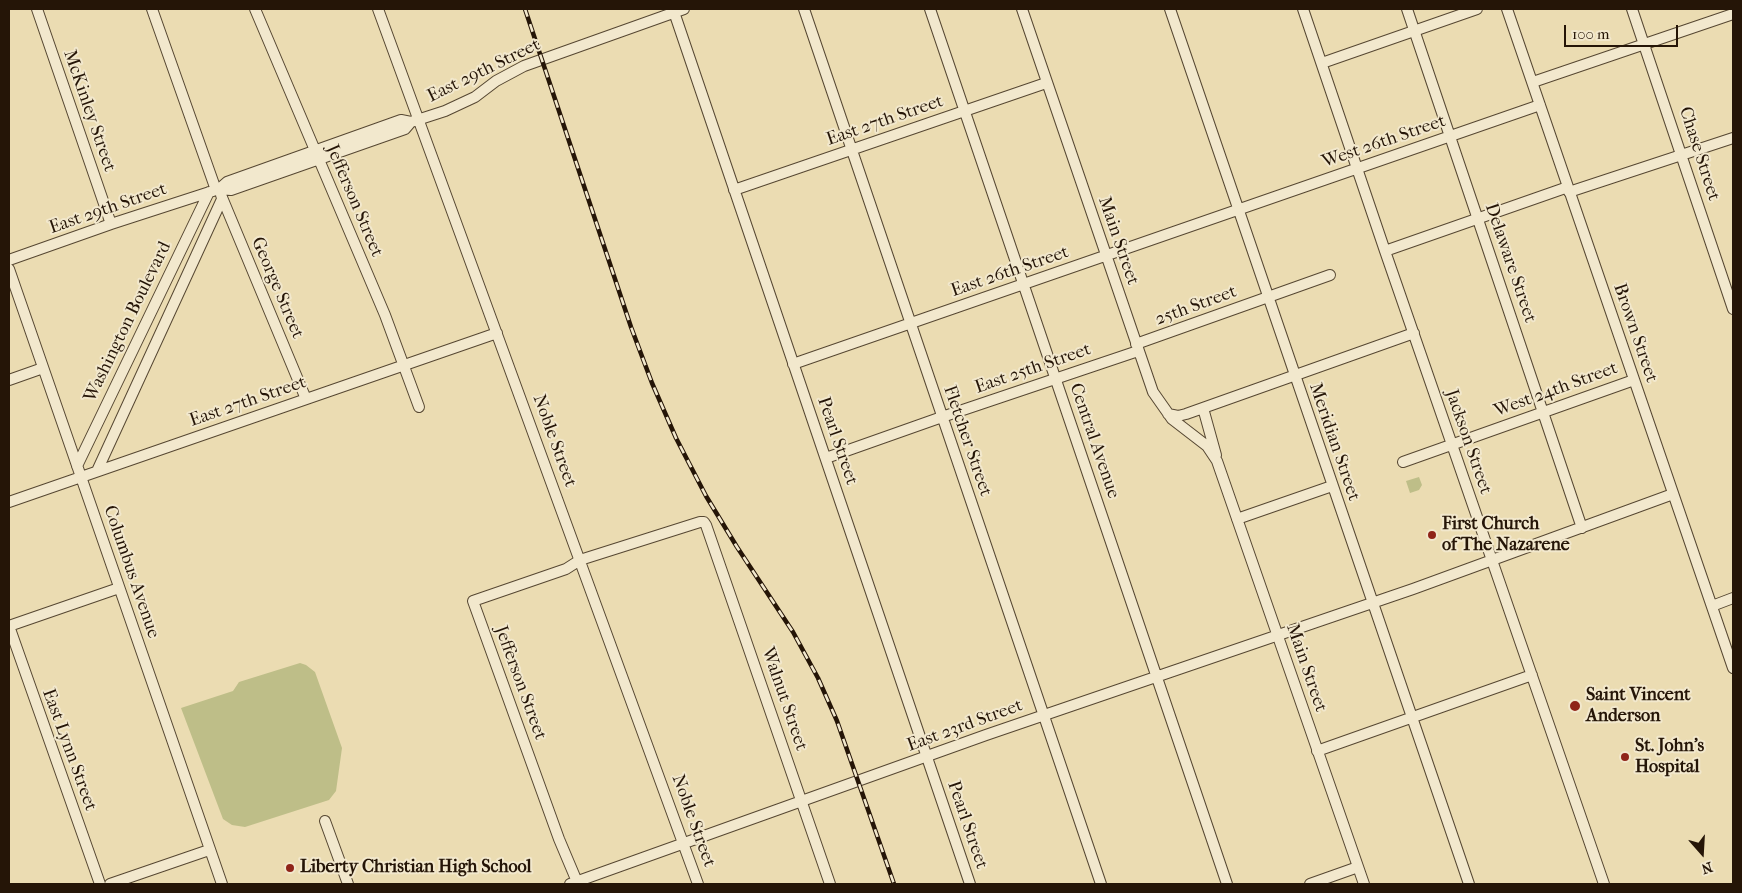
<!DOCTYPE html>
<style>
body{margin:0}
#map{position:relative;width:1742px;height:893px;overflow:hidden;background:#ebdcb2;font-family:"IM FELL French Canon",serif}
canvas{display:block}
.frame{position:absolute;inset:0;border:10px solid #251507;pointer-events:none}
.north{position:absolute;left:1677px;top:828px;width:50px;height:50px;-webkit-text-stroke:4px #f2e8cd;paint-order:stroke;rotate:161deg;font-size:14px;font-weight:700;line-height:20px;text-align:center;color:#251507}
.north::after{content:'';display:block;margin:auto;width:18px;height:22px;background:#251507;clip-path:polygon(50% 0,100% 100%,50% 72%,0 100%)}
.scale{position:absolute;left:1564px;top:25px;width:114px;height:22px;box-sizing:border-box;border:2px solid #251507;border-top:0;padding-left:6px;font-size:15px;line-height:18px;white-space:nowrap;color:#251507;-webkit-text-stroke:4px #f2e8cd;paint-order:stroke}
</style>
<div id="map">
<canvas width="1742" height="893"></canvas>
<div class="frame"></div>
<div class="north">N</div>
<div class="scale">100 m</div>
</div>
<script>
const c = document.querySelector('canvas').getContext('2d');
c.lineJoin = 'round';
function fillPath(path, color) { c.fillStyle = color; c.fill(path, 'evenodd'); }
const shape = rows => new Path2D(rows.map(r => 'M' + r).join(''));
function strokePath(path, color, width, dash) { c.strokeStyle = color; c.lineWidth = width; c.lineCap = dash ? 'butt' : 'round'; c.setLineDash(dash || []); c.stroke(path); }
function label(font, color, halo, rows, align = 'center') {
  c.font = font + ' "IM FELL French Canon",serif'; c.lineWidth = 4; c.setLineDash([]); c.textBaseline = 'middle'; c.strokeStyle = halo; c.fillStyle = color; for (const [text, x, y, turn = 0] of rows) {
    c.save(); c.translate(x, y); c.rotate((+turn || 0) * Math.PI / 180); c.textAlign = isNaN(turn) ? turn : align; if (halo) c.strokeText(text, 0, 0); c.fillText(text, 0, 0); c.restore();
  }
}
fillPath(shape([
 [1419,477,1422,485,1419,490,1410,493,1406,481],
 [300,663,306,665,315,672,342,748,336,791,329,800,245,827,232,825,223,819,181,708,233,691,239,682]
]), '#bebe88');
const minor = shape([
 [37,9,111,224],
 [152,9,216,190],
 [255,9,385,315,419,407],
 [378,9,698,884],
 [673,9,970,884],
 [804,9,1101,884],
 [930,9,1227,884],
 [1022,9,1153,392,1172,419,1207,446,1217,461,1364,884],
 [1170,9,1469,884],
 [1303,9,1385,251,1604,884],
 [1407,9,1582,528],
 [1507,9,1733,668],
 [1632,9,1733,309],
 [1322,63,1477,9],
 [1533,82,1733,14],
 [219,189,227,182,401,120,411,122,445,111,475,97,496,81,524,66,684,9],
 [734,190,1046,83],
 [1569,192,1733,138],
 [221,195,306,399],
 [1385,251,1568,187],
 [9,260,111,224,219,189,231,190,405,129,411,122],
 [9,269,222,884],
 [1136,344,1330,275],
 [793,364,1540,105],
 [9,380,43,368],
 [1203,408,1216,455],
 [1168,414,1178,416,1186,414,1414,333],
 [826,458,942,417,1138,351],
 [1403,462,1634,380],
 [77,466,209,192],
 [97,471,222,199],
 [9,502,497,333],
 [1237,519,1332,486],
 [1712,606,1733,598],
 [9,626,100,884],
 [9,626,119,588],
 [1317,751,1532,675],
 [325,821,348,884],
 [110,884,209,850],
 [570,884,986,735,1413,589,1673,494],
 [578,884,559,839,473,601,566,569,580,560,700,522,704,522,706,525,830,884],
 [1310,884,1358,867]
]);
strokePath(minor, '#564732', 12);
strokePath(minor, '#f2e8cd', 10);
const rail = shape([
 [525,9,631,327,652,383,676,438,706,496,737,547,793,632,818,678,837,721,894,884]
]);
strokePath(rail, '#251507', 4.5);
strokePath(rail, '#f2e8cd', 2.5, [8]);
for (const [x, y, r, color] of [
 [1432,535,5,"#8f2418"],
 [1575,706,6,"#8f2418"],
 [1625,757,5,"#8f2418"],
 [290,868,5,"#8f2418"]
]) { const dot = new Path2D(); dot.arc(x, y, r, 0, 2 * Math.PI); c.fillStyle = color; c.fill(dot); strokePath(dot, '#f2e8cd', 2); }
label('18px', '#251507', '#f2e8cd', [
 ["East 29th Street",484,71,-26],
 ["McKinley Street",89,111,71],
 ["East 27th Street",885,121,-19],
 ["West 26th Street",1384,142,-19],
 ["Chase Street",1699,154,72],
 ["Jefferson Street",354,201,67],
 ["East 29th Street",108,209,-19],
 ["Main Street",1118,241,71],
 ["Delaware Street",1510,263,71],
 ["East 26th Street",1010,272,-19],
 ["George Street",277,288,67],
 ["25th Street",1196,306,-20],
 ["Washington Boulevard",128,322,-64],
 ["Brown Street",1635,333,71],
 ["East 25th Street",1033,369,-19],
 ["West 24th Street",1556,390,-20],
 ["East 27th Street",248,402,-19],
 ["Noble Street",554,441,70],
 ["Pearl Street",837,441,71],
 ["Fletcher Street",967,441,71],
 ["Central Avenue",1094,441,71],
 ["Meridian Street",1334,442,71],
 ["Jackson Street",1468,442,71],
 ["Columbus Avenue",131,572,71],
 ["Main Street",1306,668,71],
 ["Jefferson Street",520,683,70],
 ["Walnut Street",784,699,71],
 ["East 23rd Street",965,726,-20],
 ["East Lynn Street",69,750,70],
 ["Noble Street",693,821,70],
 ["Pearl Street",967,825,71]
]);
label('bold 18px', '#251507', '#f2e8cd', [
 ["First Church",1442,525],
 ["of The Nazarene",1442,546],
 ["Saint Vincent",1586,696],
 ["Anderson",1586,717],
 ["St. John's",1635,747],
 ["Hospital",1635,768],
 ["Liberty Christian High School",300,868]
], 'left');
</script>
